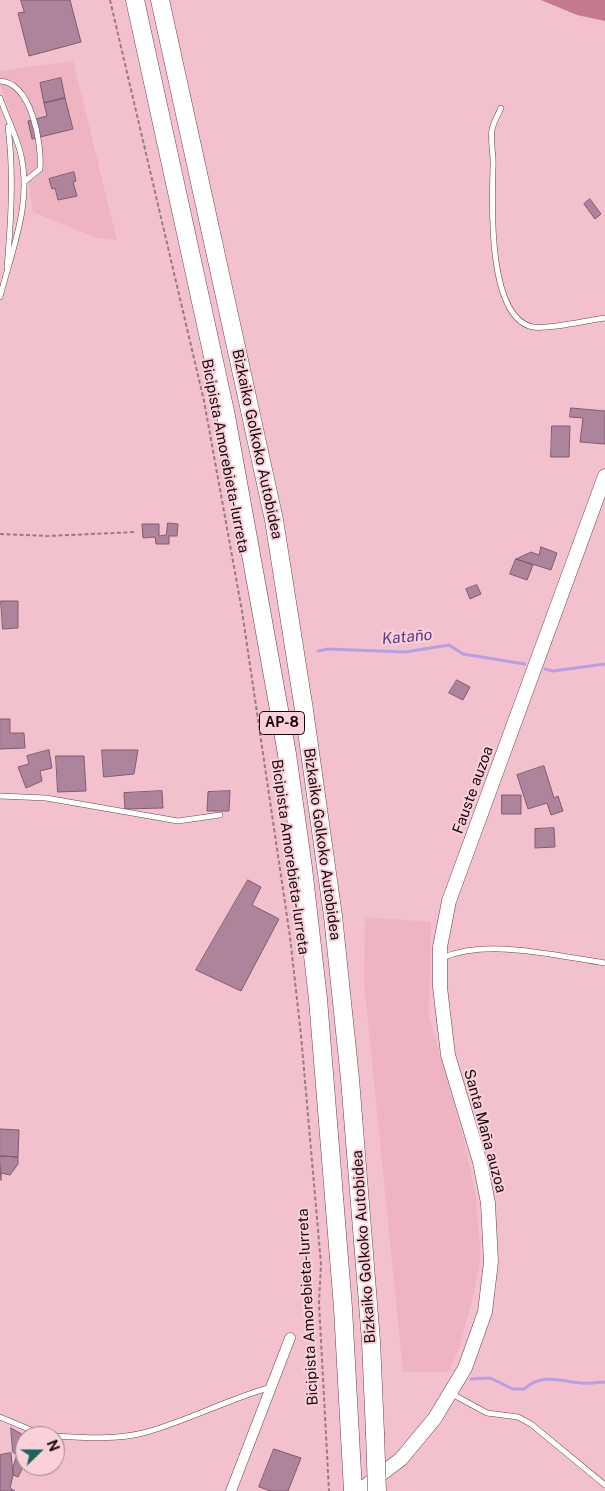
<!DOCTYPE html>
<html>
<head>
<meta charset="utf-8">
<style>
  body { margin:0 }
  #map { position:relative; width:605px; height:1491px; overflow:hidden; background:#f3c1cd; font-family:"Public Sans",sans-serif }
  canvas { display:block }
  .north { position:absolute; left:15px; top:1426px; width:50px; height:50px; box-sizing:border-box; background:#fad1db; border:1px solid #9f8188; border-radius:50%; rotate:68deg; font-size:14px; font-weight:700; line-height:20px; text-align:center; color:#17080c }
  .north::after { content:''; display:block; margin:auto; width:18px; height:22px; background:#1c655c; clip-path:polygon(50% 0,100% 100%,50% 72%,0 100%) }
</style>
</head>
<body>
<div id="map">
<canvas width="605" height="1491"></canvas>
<div class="north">N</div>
</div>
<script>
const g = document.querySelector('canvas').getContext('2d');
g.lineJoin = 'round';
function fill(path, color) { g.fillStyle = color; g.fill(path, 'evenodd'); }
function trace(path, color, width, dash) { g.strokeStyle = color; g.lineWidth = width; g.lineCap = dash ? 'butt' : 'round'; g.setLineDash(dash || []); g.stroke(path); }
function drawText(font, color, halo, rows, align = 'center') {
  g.font = font + ' "Public Sans",sans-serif'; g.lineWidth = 4; g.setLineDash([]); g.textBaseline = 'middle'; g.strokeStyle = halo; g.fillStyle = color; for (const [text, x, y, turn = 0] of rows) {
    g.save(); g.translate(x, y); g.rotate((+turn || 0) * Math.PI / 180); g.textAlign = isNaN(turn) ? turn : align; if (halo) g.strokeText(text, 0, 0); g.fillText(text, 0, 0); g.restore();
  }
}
fill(new Path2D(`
  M 73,61 L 117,240 L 97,238 L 33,212 L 23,148 L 0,85 L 0,71 Z
  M 365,917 L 431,922 L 429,1016 L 465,1144 L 476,1197 L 481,1258 L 472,1301 L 458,1351 L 449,1372 L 403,1372 L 364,984 Z`), '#eeb4c2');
fill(new Path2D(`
  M 541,0 L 605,0 L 605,21 L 577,15 Z`), '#c5798d');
trace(new Path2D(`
  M 318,651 L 328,649 L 405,652 L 449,645 L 463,654 L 525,664
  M 545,669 L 553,671 L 605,664
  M 471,1379 L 490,1378 L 513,1389 L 524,1389 C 542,1373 559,1381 581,1383 C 589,1384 597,1382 605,1382`), '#b99ee1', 3);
const building = new Path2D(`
  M 21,0 L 70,0 L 81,42 L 29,56 L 18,13 L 24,12 Z
  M 61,78 L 65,98 L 44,103 L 40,83 Z
  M 65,98 L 73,129 L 32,139 L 28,121 L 47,116 L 44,103 Z
  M 74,172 L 76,181 L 73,182 L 77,196 L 58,200 L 55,188 L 52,189 L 49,179 Z
  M 590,199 L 601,214 L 595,219 L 584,204 Z
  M 571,408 L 605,411 L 605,444 L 580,442 L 583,418 L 570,417 Z
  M 552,426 L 570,426 L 569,457 L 551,457 Z
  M 168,523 L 178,524 L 177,536 L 169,536 L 169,544 L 156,544 L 155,537 L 143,538 L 142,524 L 159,524 L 159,536 L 166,535 Z
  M 541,547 L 557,553 L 551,570 L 516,559 L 531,552 L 539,555 Z
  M 516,559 L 533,565 L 527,580 L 510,574 Z
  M 477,585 L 481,594 L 470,599 L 466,589 Z
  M 1,601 L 18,601 L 18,628 L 3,629 Z
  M 457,680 L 470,687 L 463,700 L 449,693 Z
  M 0,719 L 10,719 L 10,733 L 24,733 L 25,748 L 0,749 Z
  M 49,750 L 52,768 L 40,771 L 42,781 L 26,788 L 18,767 L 29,764 L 27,756 Z
  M 102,750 L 138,750 L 134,774 L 104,777 Z
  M 56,756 L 84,756 L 86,791 L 58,792 Z
  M 544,766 L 554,798 L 558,796 L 563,811 L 551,815 L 547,803 L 528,809 L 517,775 Z
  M 162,791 L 163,808 L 125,809 L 124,793 Z
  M 230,791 L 229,811 L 207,811 L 208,792 Z
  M 502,795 L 521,795 L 521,814 L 502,814 Z
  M 554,828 L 555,847 L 535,848 L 535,829 Z
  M 248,880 L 261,887 L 252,905 L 279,919 L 241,991 L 196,970 Z
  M 0,1129 L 19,1130 L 18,1157 L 0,1156 Z
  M 0,1156 L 18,1157 L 18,1164 L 10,1175 L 1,1173 L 1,1180 Z
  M 11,1428 L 25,1436 L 25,1463 L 18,1477 L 13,1475 L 13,1467 L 17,1455 L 13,1452 Z
  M 274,1449 L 301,1458 L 288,1491 L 271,1491 L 259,1487 Z
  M 11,1453 L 13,1475 L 10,1488 L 15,1491 L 0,1491 L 0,1455 Z`);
fill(building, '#ad849c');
trace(building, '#805a70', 1);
const lane = new Path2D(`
  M 0,81 C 32,83 42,144 40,169 L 24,182
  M 0,98 C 6,115 15,133 20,151 C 33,202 12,249 0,297
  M 501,108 C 498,115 493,123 492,130 C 490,141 494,156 493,168 C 492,202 487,318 533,327 C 548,330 588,320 605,318
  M 7,268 C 11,221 14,173 8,127
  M 0,796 L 46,798 L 178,821 L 220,815
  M 442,958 C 488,938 556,956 605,963
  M 452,1394 L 487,1413 L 518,1417 L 531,1424 L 605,1485
  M 0,1417 L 43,1435 L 52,1436
  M 55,1436 C 85,1438 118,1440 147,1432 C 189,1420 229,1399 271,1387`);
const street = new Path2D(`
  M 231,1491 L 290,1338`);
const secondary = new Path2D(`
  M 359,1491 L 401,1459 L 435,1418 L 465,1368 L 485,1312 L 491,1262 L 488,1203 L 480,1162 L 448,1055 L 440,987 L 440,947 L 449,901 L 605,476`);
const highway = new Path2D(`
  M 135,0 L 226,416 L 287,754 L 303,868 L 318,999 L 343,1308 L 353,1491
  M 160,0 L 274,520 L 304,710 L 333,916 L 350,1079 L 371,1341 L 375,1433`);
trace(lane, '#6b424d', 6);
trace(street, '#6b424d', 11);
trace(secondary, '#6b424d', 15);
trace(highway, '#6b424d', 19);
trace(new Path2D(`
  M 110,0 L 204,401 L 242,611 L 290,937 L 301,1035 L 321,1264 L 319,1303 L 329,1491
  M 0,534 L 48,536 L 136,532`), '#9c7881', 2, [4, 2.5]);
trace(lane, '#fff', 5);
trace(street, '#fff', 10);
trace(secondary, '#fff', 14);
trace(highway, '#fff', 18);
const highwayBridge = new Path2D(`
  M 375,1433 L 377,1491`);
trace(highwayBridge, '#6b424d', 19, []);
trace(highwayBridge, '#fff', 18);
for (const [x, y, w] of [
  [282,723,45]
]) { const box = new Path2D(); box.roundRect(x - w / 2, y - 11.5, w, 23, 4); g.fillStyle = '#fad1db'; g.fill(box); trace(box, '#17080c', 1); }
drawText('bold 14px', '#17080c', null, [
  ["AP-8",282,723]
]);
drawText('15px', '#17080c', '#fad1db', [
  ["Bizkaiko Golkoko Autobidea",257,444,78],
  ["Bicipista Amorebieta-Iurreta",225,456,79],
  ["Fauste auzoa",473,790,-70],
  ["Bizkaiko Golkoko Autobidea",322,844,82],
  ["Bicipista Amorebieta-Iurreta",290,857,82],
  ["Santa Maña auzoa",485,1131,75],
  ["Bizkaiko Golkoko Autobidea",364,1247,-94],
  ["Bicipista Amorebieta-Iurreta",308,1307,-93]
]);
drawText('italic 16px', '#5d3887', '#fad1db', [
  ["Kataño",407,637,-5]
]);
</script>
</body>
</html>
